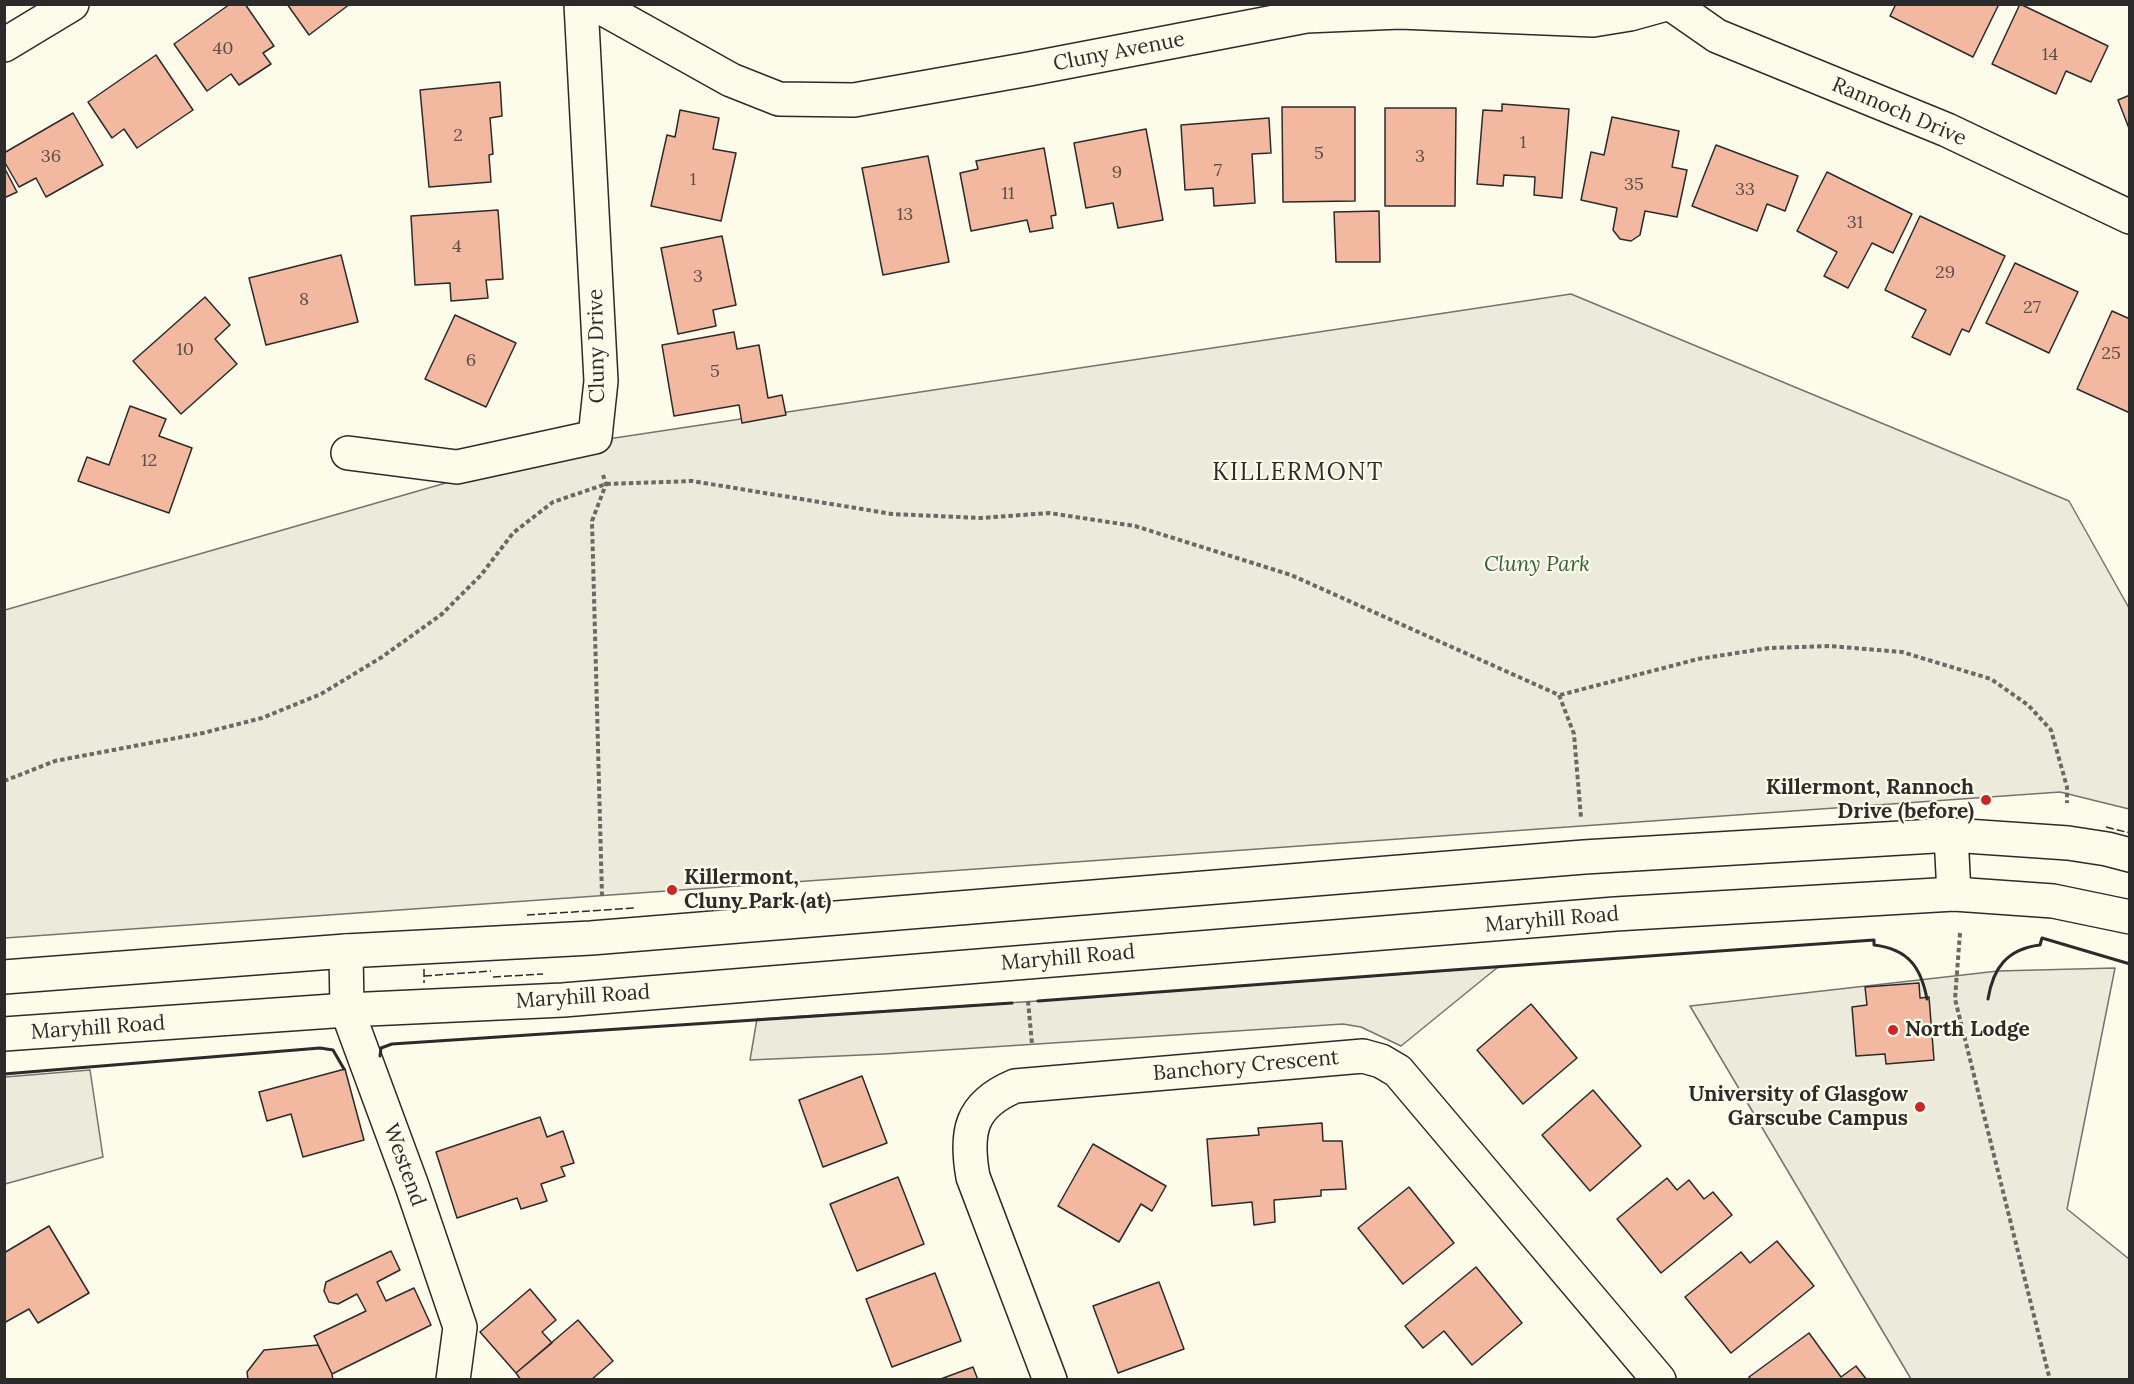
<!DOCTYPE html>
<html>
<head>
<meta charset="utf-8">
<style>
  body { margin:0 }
  #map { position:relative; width:2134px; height:1384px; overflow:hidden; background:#fdfbea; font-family:Lora,serif }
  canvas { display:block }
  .frame { position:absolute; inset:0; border:6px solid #2b2b2b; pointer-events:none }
</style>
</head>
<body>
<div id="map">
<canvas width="2134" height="1384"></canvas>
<div class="frame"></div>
</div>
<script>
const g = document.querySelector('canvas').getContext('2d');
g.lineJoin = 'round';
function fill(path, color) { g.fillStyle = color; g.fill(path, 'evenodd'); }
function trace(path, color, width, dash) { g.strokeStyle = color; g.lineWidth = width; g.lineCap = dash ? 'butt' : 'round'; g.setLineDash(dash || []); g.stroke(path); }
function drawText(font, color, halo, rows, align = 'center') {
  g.font = font + ' Lora,serif'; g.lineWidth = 4.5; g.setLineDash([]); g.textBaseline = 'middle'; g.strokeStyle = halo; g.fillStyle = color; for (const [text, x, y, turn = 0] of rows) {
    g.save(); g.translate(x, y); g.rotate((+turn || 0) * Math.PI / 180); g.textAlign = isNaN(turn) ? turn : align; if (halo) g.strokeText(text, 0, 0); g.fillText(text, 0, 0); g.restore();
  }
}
const green = new Path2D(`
  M 1571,294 L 2069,501 L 2129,608 L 2129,809 L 2060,792 L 5,938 L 5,610 L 588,442 Z
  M 1498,967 L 1401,1046 L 1361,1027 L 1343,1024 L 884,1054 L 750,1060 L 757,1019 L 1038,1001 Z
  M 2115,968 L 2067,1209 L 2129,1259 L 2129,1379 L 1911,1379 L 1690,1006 L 1998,971 Z
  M 90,1070 L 103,1157 L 5,1184 L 5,1077 Z`);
fill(green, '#ecebdb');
trace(green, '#74746e', 1.5);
const building = new Path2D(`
  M 230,4 L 245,4 L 274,46 L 263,53 L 271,64 L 239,85 L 231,74 L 207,91 L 174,44 Z
  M 287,4 L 350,4 L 309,35 Z
  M 1896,4 L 1999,4 L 1973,57 L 1890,16 Z
  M 2020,4 L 2108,46 L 2091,82 L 2066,71 L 2056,94 L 1992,64 Z
  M 156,55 L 193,110 L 137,148 L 124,129 L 112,138 L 88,102 Z
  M 500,82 L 502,116 L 490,118 L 493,154 L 489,155 L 491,182 L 429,187 L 420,90 Z
  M 2130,95 L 2130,131 L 2118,100 Z
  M 1502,104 L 1569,109 L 1562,198 L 1534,195 L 1535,177 L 1504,175 L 1503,186 L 1477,184 L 1483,110 L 1502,111 Z
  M 1282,107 L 1355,107 L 1355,201 L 1283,202 Z
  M 1385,108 L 1456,108 L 1455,206 L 1385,206 Z
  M 680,110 L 719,118 L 713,149 L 736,153 L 721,221 L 651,206 L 667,135 L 675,137 Z
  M 73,113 L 103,165 L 46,197 L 36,178 L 19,187 L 4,161 L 4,153 Z
  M 1612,117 L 1679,131 L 1672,167 L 1687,170 L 1677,217 L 1645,211 L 1640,235 L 1631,241 L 1620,239 L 1613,230 L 1617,208 L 1581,200 L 1591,152 L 1604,155 Z
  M 1269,118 L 1271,153 L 1252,154 L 1255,203 L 1214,206 L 1213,188 L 1185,190 L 1181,125 Z
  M 1146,129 L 1163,220 L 1118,228 L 1113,203 L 1086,208 L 1074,143 Z
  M 1716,145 L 1798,176 L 1785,211 L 1767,204 L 1757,231 L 1692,206 Z
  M 1044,148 L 1056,215 L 1051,216 L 1053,228 L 1030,232 L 1027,220 L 971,231 L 960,173 L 978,169 L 976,161 Z
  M 928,156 L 949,262 L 883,275 L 862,168 Z
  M 4,167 L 17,192 L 4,198 Z
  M 1827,172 L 1912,214 L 1893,253 L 1872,243 L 1848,288 L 1824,276 L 1837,252 L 1797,231 Z
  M 498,210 L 503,279 L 486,280 L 488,298 L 451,301 L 450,283 L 415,285 L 411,216 Z
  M 1379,211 L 1380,262 L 1336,262 L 1334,212 Z
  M 1920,216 L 2005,256 L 1969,332 L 1962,329 L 1950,355 L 1912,337 L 1926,310 L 1885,290 Z
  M 722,236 L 736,305 L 713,310 L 716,326 L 678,334 L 661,248 Z
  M 341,255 L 358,322 L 266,345 L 249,278 Z
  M 2015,263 L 2078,292 L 2049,353 L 1986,323 Z
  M 205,297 L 230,325 L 215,339 L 237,364 L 181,414 L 133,361 Z
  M 2112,311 L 2130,319 L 2130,413 L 2077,389 Z
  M 455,315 L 516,343 L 486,407 L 425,379 Z
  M 734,332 L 737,349 L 759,345 L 768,398 L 782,395 L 786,415 L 742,423 L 739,405 L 674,416 L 662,345 Z
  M 130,406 L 166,419 L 159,436 L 192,448 L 169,513 L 78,481 L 87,457 L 109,465 Z
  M 1919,983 L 1920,998 L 1929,997 L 1934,1060 L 1886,1064 L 1885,1054 L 1856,1056 L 1852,1007 L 1867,1005 L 1865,987 Z
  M 1531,1004 L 1577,1058 L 1523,1104 L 1477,1050 Z
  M 345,1069 L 364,1140 L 303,1157 L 291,1114 L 267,1121 L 259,1092 Z
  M 862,1076 L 887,1143 L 823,1167 L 799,1100 Z
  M 1593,1090 L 1641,1146 L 1590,1191 L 1542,1135 Z
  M 540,1117 L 547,1137 L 563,1131 L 574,1163 L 561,1167 L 565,1176 L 541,1184 L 547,1201 L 521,1209 L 517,1198 L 457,1218 L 436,1152 Z
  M 1322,1123 L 1323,1141 L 1342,1141 L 1346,1189 L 1321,1190 L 1321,1196 L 1274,1200 L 1275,1222 L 1254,1225 L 1252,1202 L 1212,1206 L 1207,1139 L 1259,1135 L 1258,1128 Z
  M 1093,1144 L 1166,1186 L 1152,1211 L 1141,1204 L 1119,1242 L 1058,1206 Z
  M 898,1177 L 924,1244 L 857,1271 L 830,1204 Z
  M 1667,1178 L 1677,1190 L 1689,1180 L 1704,1199 L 1713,1192 L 1732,1215 L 1661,1273 L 1617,1219 Z
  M 1409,1187 L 1454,1243 L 1403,1284 L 1358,1228 Z
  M 49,1226 L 89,1293 L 38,1323 L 29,1309 L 4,1323 L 4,1253 Z
  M 1777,1241 L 1814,1286 L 1731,1353 L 1685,1297 L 1741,1252 L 1750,1263 Z
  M 391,1251 L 400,1270 L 377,1282 L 386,1301 L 414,1288 L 431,1325 L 332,1374 L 314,1336 L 366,1311 L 357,1294 L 338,1304 L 329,1302 L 324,1291 L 326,1282 Z
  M 1476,1267 L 1522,1323 L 1472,1365 L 1444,1331 L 1423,1348 L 1405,1326 Z
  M 935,1273 L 961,1341 L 892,1367 L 866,1299 Z
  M 1159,1282 L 1184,1349 L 1118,1373 L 1093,1306 Z
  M 530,1289 L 556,1320 L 542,1332 L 552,1343 L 516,1373 L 480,1332 Z
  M 578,1320 L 613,1361 L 591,1380 L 521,1380 L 516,1373 Z
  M 1809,1333 L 1841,1377 L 1856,1366 L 1867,1380 L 1751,1380 L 1749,1377 Z
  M 318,1345 L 332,1374 L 333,1380 L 248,1380 L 247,1372 L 264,1350 Z
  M 973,1367 L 978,1380 L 938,1380 Z`);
fill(building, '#f2b8a0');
trace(building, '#2b2b2b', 1.5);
const minor = new Path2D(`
  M 595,4 L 731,80 L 779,99 L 854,100 L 1029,69 L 1306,16 L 1400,12 L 1593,20 L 1630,14 L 1666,4
  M 1671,4 L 1717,36 L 1947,130 L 2130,217
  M 4,45 L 72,4
  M 348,453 L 457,467 L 595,437 L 601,381 L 581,4
  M 1951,835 L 1954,894
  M 346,951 L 347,1010 L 412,1186 L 460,1327 L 453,1380
  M 1050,1380 L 973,1177 C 965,1132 970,1105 1015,1086 L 1363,1056 L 1381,1061 L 1398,1071 L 1659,1380`);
const major = new Path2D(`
  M 4,977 L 346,951 L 591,938 L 1584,857 L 1951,835 L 2068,843 L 2107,849 L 2130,855
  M 4,1034 L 347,1010 L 563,1000 L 1615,914 L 1954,894 L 2053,901 L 2130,917`);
trace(minor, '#2b2b2b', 36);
trace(major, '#2b2b2b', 36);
trace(new Path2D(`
  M 1560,695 L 1698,659 L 1769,648 L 1829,646 L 1902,652 L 1991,679 L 2028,705 L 2051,730 L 2067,787 L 2067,803
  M 4,781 L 55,761 L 203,733 L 262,718 L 321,694 L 382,657 L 442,614 L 481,575 L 513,533 L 553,502 L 606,484 L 692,481 L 892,514 L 981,518 L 1049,513 L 1135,526 L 1291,575 L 1559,695 L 1574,734 L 1581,818
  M 602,896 L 592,521 L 606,484 L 603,475
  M 1960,933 L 1955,999 L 2050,1380
  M 1028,1001 L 1032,1044`), '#6a6964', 4, [4.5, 3]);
trace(minor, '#fdfbea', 33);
trace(major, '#fdfbea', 33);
trace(new Path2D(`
  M 2106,827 L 2130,833
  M 527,915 L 634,908
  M 424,969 L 424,983
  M 424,976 L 491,971
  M 493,977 L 543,974`), '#2b2b2b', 1.5, [8, 3]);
trace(new Path2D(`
  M 1988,999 C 1993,968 2007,949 2040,945 L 2042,938 L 2130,964
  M 1038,1001 L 1452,970 L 1874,940 L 1874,945 C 1908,949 1921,967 1927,999
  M 380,1056 L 381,1048 L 392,1044 L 1012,1003
  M 4,1074 L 320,1048 L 333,1050 L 344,1069`), '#2b2b2b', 3);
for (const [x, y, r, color] of [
  [1986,800,6,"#c62828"],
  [672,890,6,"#c62828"],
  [1893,1030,6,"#c62828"],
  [1920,1107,6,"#c62828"]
]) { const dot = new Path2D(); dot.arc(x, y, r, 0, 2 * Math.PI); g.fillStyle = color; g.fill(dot); trace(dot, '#fdfbea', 2); }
drawText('18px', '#5d4e48', null, [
  ["40",223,49],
  ["14",2050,55],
  ["2",458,136],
  ["1",1523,143],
  ["5",1319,154],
  ["36",51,157],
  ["3",1420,157],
  ["7",1218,171],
  ["9",1117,173],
  ["1",693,180],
  ["35",1634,185],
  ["33",1745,190],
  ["11",1008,194],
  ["13",905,215],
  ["31",1855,223],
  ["4",457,247],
  ["29",1945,273],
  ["3",698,277],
  ["8",304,300],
  ["27",2032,308],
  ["10",185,350],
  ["25",2111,354],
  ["6",471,361],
  ["5",715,372],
  ["12",149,461]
]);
drawText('21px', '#2b2b2b', '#fdfbea', [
  ["Cluny Avenue",1119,52,-11],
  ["Rannoch Drive",1899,112,23],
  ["Cluny Drive",597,346,-91],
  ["Maryhill Road",1552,920,-5],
  ["Maryhill Road",1068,958,-5],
  ["Maryhill Road",583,997,-4],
  ["Maryhill Road",98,1028,-4],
  ["Banchory Crescent",1246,1066,-5],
  ["Westend",404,1165,70]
]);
drawText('italic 21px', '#34623c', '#fdfbea', [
  ["Cluny Park",1537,565]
]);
drawText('bold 21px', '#2b2b2b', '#fdfbea', [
  ["Killermont, Rannoch",1974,788],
  ["Drive (before)",1974,812],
  ["Killermont,",684,878,"left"],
  ["Cluny Park (at)",684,902,"left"],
  ["North Lodge",1905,1030,"left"],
  ["University of Glasgow",1908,1095],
  ["Garscube Campus",1908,1119]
], 'right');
g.letterSpacing = '1.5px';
drawText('24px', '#2b2b2b', '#fdfbea', [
  ["KILLERMONT",1298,473]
]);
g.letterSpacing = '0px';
</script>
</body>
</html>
